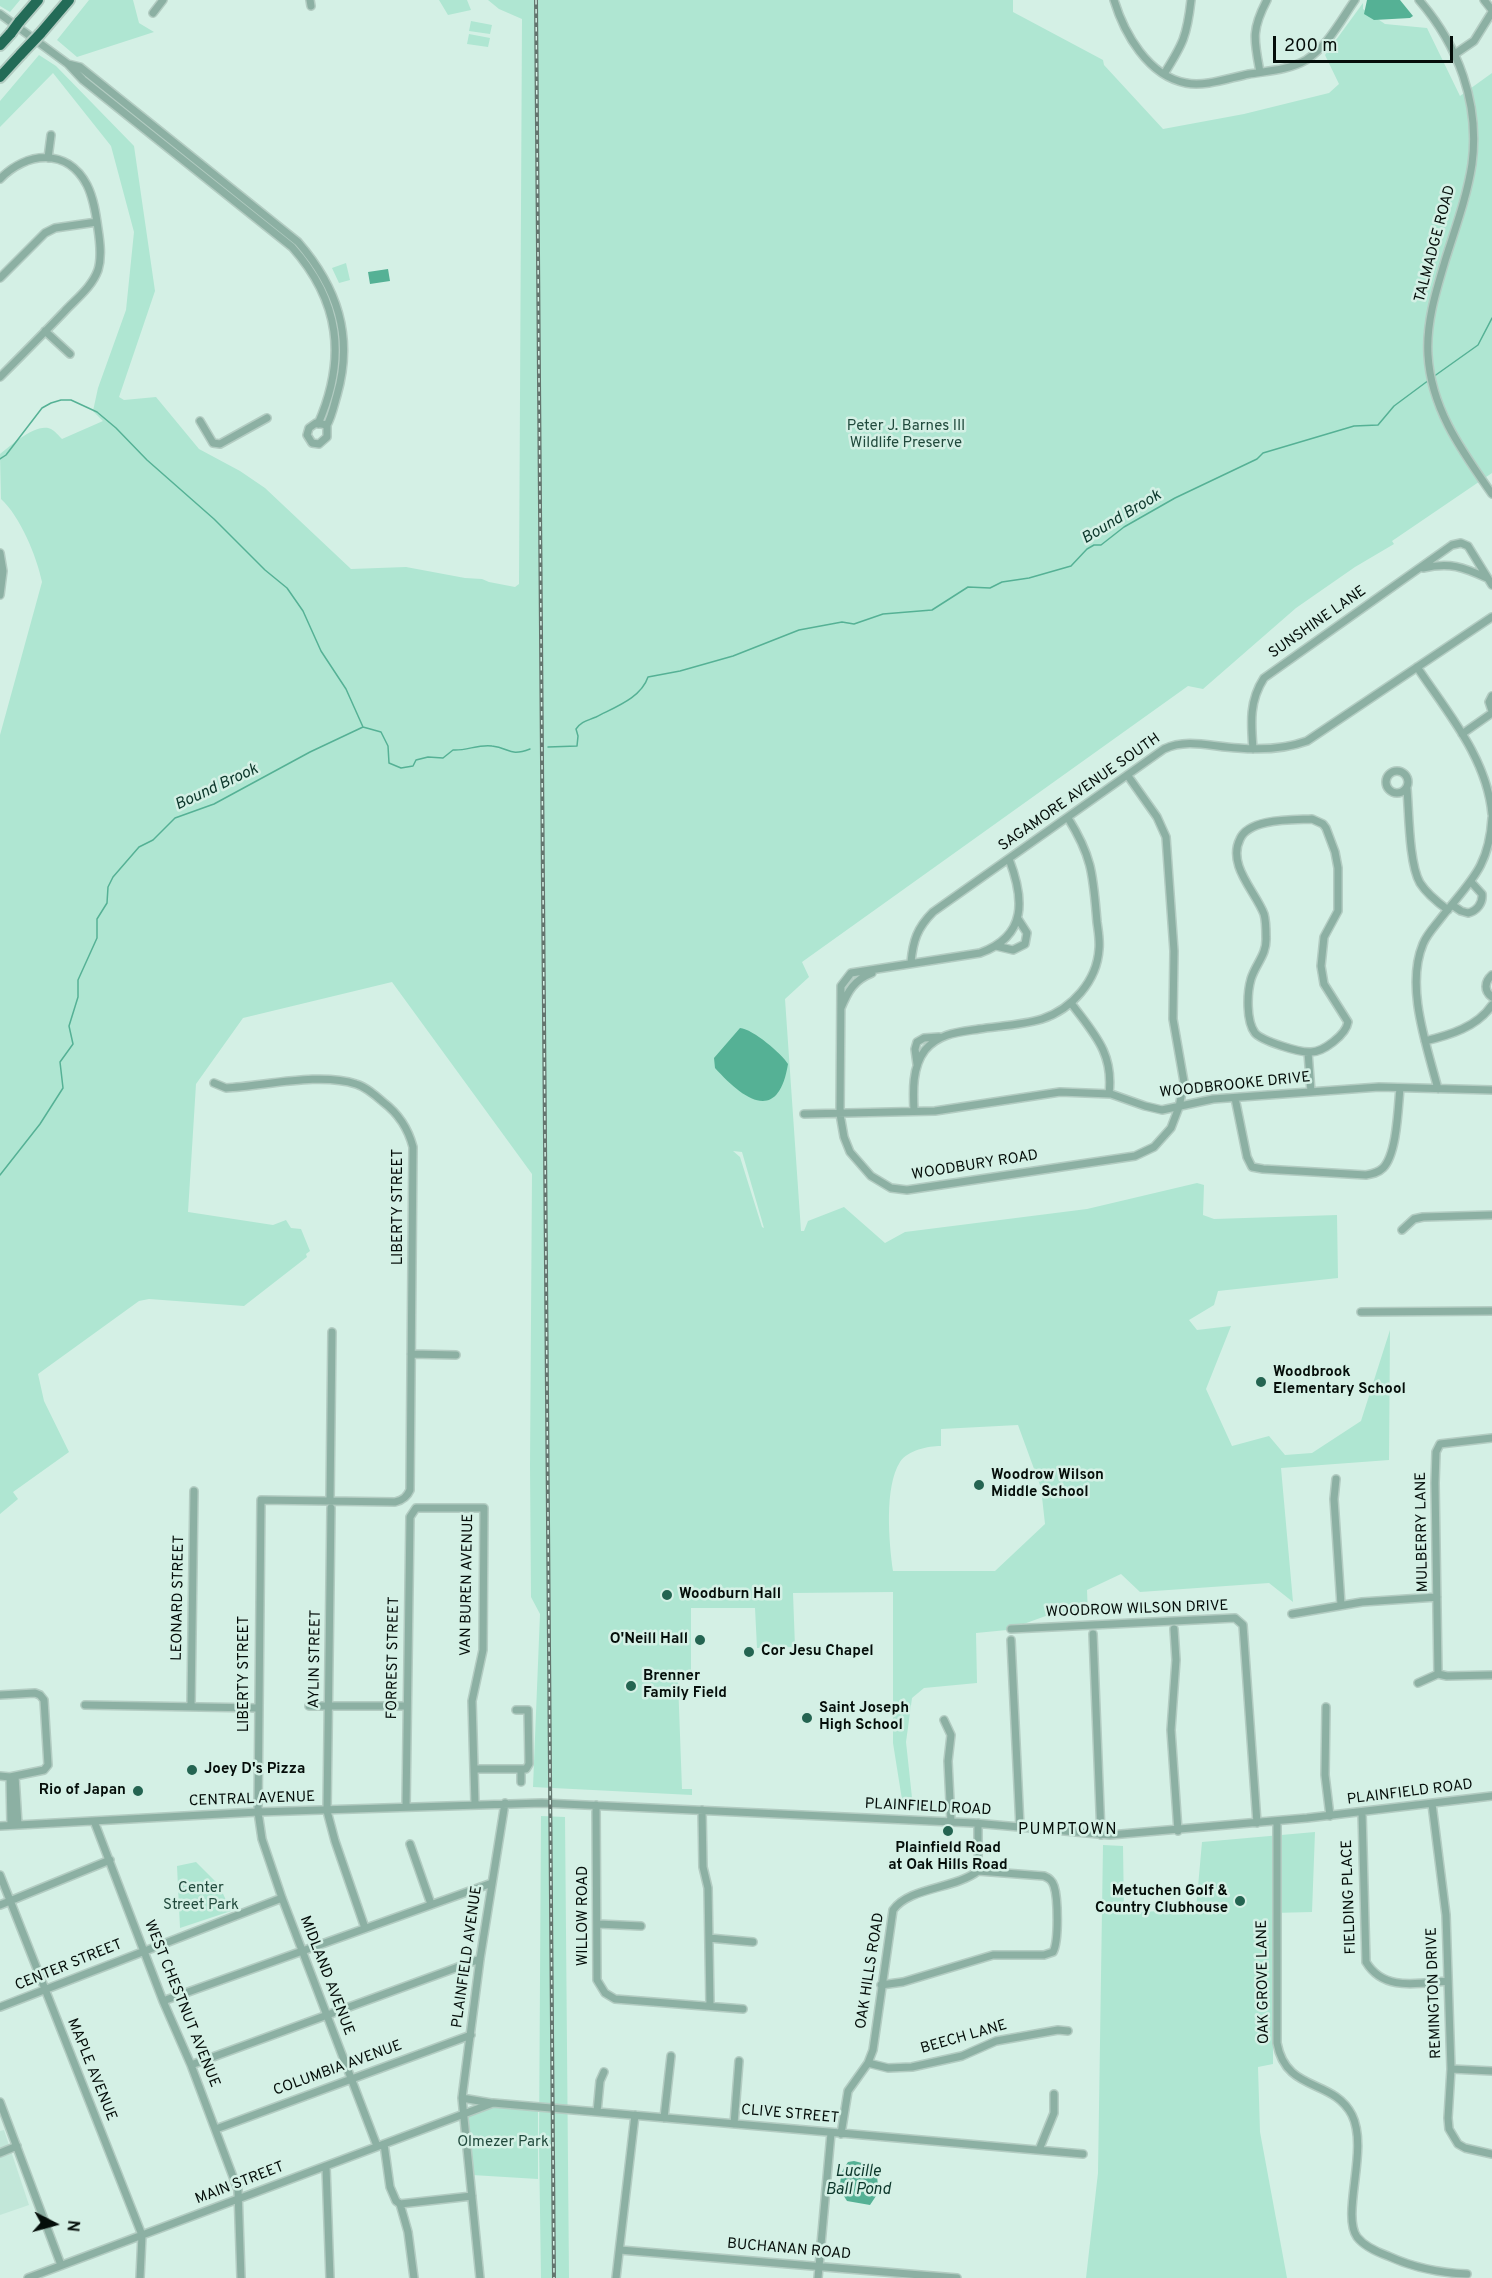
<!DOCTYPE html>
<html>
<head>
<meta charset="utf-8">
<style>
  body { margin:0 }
  #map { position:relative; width:1492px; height:2278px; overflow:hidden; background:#d4f0e5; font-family:Overpass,sans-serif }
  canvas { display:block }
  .north { position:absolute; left:24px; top:2194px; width:60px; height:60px; -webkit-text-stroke:4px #d4f0e5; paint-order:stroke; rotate:96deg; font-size:16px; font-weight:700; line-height:24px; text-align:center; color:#050e0a }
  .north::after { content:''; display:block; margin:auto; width:21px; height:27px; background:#050e0a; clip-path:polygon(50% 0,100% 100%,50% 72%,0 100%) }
  .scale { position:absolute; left:1273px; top:36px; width:180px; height:27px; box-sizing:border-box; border:3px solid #050e0a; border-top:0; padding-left:8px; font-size:18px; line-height:21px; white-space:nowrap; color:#050e0a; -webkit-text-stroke:4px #d4f0e5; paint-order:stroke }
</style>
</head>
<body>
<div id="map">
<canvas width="1492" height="2278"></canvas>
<div class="north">N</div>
<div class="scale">200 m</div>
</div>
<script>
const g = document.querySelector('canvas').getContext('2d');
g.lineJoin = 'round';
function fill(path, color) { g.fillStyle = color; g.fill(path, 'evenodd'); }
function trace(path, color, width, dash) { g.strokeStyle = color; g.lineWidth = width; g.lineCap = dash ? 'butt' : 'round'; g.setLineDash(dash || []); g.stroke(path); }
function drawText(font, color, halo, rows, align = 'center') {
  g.font = font + ' Overpass,sans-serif'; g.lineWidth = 5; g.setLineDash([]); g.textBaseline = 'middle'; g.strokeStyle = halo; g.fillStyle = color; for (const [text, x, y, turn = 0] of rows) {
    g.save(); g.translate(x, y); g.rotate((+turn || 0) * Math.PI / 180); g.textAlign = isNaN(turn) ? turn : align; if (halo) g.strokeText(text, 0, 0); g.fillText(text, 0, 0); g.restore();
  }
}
fill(new Path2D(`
  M 4,2130 L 29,2205 L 0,2215 L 0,2131 Z`), '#c2e7d9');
fill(new Path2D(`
  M 0,0 L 20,0 L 10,12 L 0,6 Z
  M 89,0 L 133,0 L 139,23 L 154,32 L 77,57 L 57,40 Z
  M 439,0 L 467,0 L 471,10 L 448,15 Z
  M 488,0 L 1013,0 L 1013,12 L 1103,60 L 1104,65 L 1163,129 L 1244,114 L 1329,93 L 1339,84 L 1325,55 L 1363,3 L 1363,9 L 1385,24 L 1427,28 L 1460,96 L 1492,73 L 1492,473 L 1392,541 L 1394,544 L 1355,567 L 1296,608 L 1203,689 L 1188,686 L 802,962 L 809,977 L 785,999 L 801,1231 L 804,1231 L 808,1221 L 844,1207 L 885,1243 L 905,1232 L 1087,1209 L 1197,1183 L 1204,1185 L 1203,1215 L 1214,1219 L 1337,1215 L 1338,1278 L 1218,1291 L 1214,1305 L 1189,1320 L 1197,1330 L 1231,1326 L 1206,1389 L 1232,1446 L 1269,1436 L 1285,1455 L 1312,1453 L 1361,1421 L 1390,1330 L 1389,1460 L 1281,1468 L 1293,1602 L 1269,1583 L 1140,1592 L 1121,1574 L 1087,1590 L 1088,1615 L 1054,1613 L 1007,1630 L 976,1633 L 977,1683 L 924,1688 L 912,1698 L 906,1742 L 913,1807 L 903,1806 L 893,1743 L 893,1592 L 793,1593 L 795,1647 L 757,1648 L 755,1608 L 691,1608 L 691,1680 L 678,1681 L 682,1789 L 692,1789 L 692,1795 L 533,1787 L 540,1614 L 531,1597 L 530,1466 L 532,1174 L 392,982 L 243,1018 L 196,1084 L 188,1212 L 273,1225 L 286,1220 L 291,1228 L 301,1229 L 310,1251 L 306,1254 L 307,1257 L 244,1306 L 149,1299 L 139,1301 L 38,1374 L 44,1401 L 69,1452 L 13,1492 L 18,1499 L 0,1514 L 0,735 L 42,582 C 37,557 20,516 1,499 L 0,454 C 11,445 37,422 51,429 C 55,431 59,436 62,439 L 103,421 L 93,411 L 98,388 L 126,310 L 134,232 L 111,146 L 53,73 L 0,127 L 0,101 L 39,55 L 56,66 L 134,146 L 155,291 L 119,397 L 124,400 L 156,397 L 199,449 L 240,471 L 265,488 L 351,569 L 406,567 L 465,578 L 482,579 L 489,582 L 515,587 L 519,584 L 522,19 L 499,9 ZM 733,1151 L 742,1152 L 764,1228 L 762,1227 L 740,1157 ZM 1018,1425 L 1041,1488 L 1045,1524 L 995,1571 L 893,1571 C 889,1543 884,1487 900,1462 C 908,1450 928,1446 941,1446 L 941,1429 Z
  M 471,21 L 492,25 L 490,34 L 469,31 Z
  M 469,34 L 490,38 L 488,47 L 467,44 Z
  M 346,263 L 350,280 L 339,283 L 332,268 Z
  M 541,1816 L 565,1817 L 569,2278 L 541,2278 L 539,2144 Z
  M 1315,1832 L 1312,1912 L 1273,1913 L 1273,2064 L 1258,2067 L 1260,2132 L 1287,2278 L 1086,2278 L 1098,2173 L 1103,1845 L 1123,1846 L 1124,1913 L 1196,1909 L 1202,1842 Z
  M 196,1862 L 219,1885 L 231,1911 L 180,1928 L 177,1866 Z
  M 496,2107 L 538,2109 L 538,2179 L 472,2175 L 464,2117 Z`), '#afe6d2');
fill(new Path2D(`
  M 1367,0 L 1400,0 L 1413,16 L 1410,18 L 1374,20 L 1364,14 Z
  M 388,269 L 390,281 L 370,284 L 368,272 Z
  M 740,1028 C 753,1029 782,1054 788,1064 C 778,1125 743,1099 715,1068 L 714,1058 Z
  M 854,2161 L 862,2163 L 877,2175 L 878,2187 L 875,2188 L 876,2196 L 870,2205 L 847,2201 C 838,2189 838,2174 848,2162 Z`), '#55b195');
trace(new Path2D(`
  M 1433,377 L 1478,345 L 1492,318
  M 0,459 L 6,455 L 42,408 L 51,403 L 61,400 L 71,400 L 97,412 L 116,428 L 147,460 L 214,519 L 265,570 L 287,588 L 303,611 L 321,651 L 346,689 L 363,727
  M 548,747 L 577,746 L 578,736 L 576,729 C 582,721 587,721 596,717 C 615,707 641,698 648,677 L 680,671 L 733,656 L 799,630 L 842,622 L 854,624 L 883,614 L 932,610 L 968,587 L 990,588 L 1002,582 L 1029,578 L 1071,566 L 1087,549 L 1094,545 L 1101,545 L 1124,527 L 1175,498 L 1257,459 L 1263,453 L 1354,426 L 1378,425 L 1394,406 L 1429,380
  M 0,1175 L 40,1124 L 63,1088 L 60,1062 L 73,1044 L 69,1026 L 78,997 L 78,980 L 97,938 L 97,919 L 107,903 L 108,887 L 113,877 L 139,847 L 153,840 L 175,818 L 214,804 L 310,752 L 363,727 L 381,732 L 388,746 L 389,763 L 401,768 L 413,766 L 416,760 L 428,757 L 443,758 L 453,750 C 466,751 479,744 492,746 C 510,748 509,757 530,749`), '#55b195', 1.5);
const minor = new Path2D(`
  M 310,0 L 311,6
  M 1114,0 C 1124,33 1148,76 1186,83 C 1205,87 1229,78 1249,74 C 1268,71 1289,70 1306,60 C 1327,47 1341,20 1355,0
  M 1419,0 C 1458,45 1480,103 1472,164 C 1467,197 1455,229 1445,261 C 1436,291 1426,323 1428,355 C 1431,409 1462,451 1492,494
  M 1484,0 L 1492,10
  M 153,13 L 163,0
  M 0,14 L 68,64 L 83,80 L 292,247 C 340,301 347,358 318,424
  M 1455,54 L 1474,41 L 1492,12
  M 68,64 L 80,67 L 298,242 C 337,287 354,336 337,395 C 334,405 332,416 327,425
  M 1260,72 C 1254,40 1251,30 1267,0
  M 1164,74 C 1183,44 1187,36 1191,0
  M 48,158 L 51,135
  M 0,179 C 26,152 67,147 87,185 C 94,199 96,215 98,229 C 100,242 102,257 98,270 C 92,287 76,299 64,312 C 43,334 21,356 0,377
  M 0,278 L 45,233 L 55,228 L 97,222
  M 45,331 L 70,354
  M 200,421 L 213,443 L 220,444 L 267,418
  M 316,423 L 327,425 L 327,437 L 319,444 L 312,443 L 307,435 L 309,428 Z
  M 0,553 L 3,571 L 0,595
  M 1423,568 C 1450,562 1463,567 1487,578
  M 1417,667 C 1447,712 1487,758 1492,814
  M 1492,696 L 1489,702 L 1492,711
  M 1462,734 L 1492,713
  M 1253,749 C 1251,723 1249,701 1264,678 L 1452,545 L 1461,543 L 1468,546 L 1492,585
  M1386 782a11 11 0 1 1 22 0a11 11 0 1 1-22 0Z
  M 1407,789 C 1409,813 1409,864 1420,883 C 1427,894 1437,902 1448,910
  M 1312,819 L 1323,824 L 1326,828 L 1335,852 L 1338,868 L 1338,911 L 1324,937 L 1321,966 L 1324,984 L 1348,1022 C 1346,1035 1323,1052 1311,1052 C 1300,1053 1262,1041 1255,1033 C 1246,1021 1247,993 1251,979 C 1256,963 1267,955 1266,937 C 1266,930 1266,921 1264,914 C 1255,891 1227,865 1240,839 C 1249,818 1293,820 1312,819 Z
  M 1009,859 C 1024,898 1028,936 980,953 L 851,973 L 841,986 L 840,1114 L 844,1137 L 850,1152 L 871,1176 L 891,1188 L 907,1190 L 1135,1156 L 1154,1147 L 1171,1128 L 1179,1107 L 1184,1082 L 1173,1019 L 1174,951 L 1166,837 L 1157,817 L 1128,776
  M 1452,905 L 1461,911 L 1468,913 C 1477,911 1483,903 1482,894 L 1472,883
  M 996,946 L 1013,950 L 1025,944 L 1027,933 L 1018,919
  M 911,962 C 913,941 917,928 933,912 L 1164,749 C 1188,738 1212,747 1238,748 C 1261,750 1285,749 1307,741 L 1492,617
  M 1492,975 C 1484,982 1484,991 1492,997
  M 1071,1003 C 1094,1034 1114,1053 1109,1094
  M 841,1008 C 848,991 854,980 872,973
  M 1425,1041 C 1450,1035 1477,1027 1492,1005
  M 1308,1052 L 1311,1092
  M 917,1064 L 915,1049 L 917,1042 L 924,1038 L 939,1037
  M 214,1083 L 226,1088 C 265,1086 320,1072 356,1084 C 366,1087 375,1095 383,1102 C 399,1114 408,1128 413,1147 L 410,1490 C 407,1497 403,1500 395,1502 L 261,1500 L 258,1812 L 262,1839 L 282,1898 L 377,2146
  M 1438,1089 C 1427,1046 1405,987 1423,944 C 1427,934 1435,926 1441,918 C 1470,881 1489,868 1492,818
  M 1235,1098 L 1247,1157 L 1252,1167 L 1263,1169 L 1366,1175 C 1372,1174 1378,1173 1383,1168 C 1397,1154 1398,1108 1400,1088
  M 914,1111 C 913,1091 912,1067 925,1050 C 939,1033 959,1032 979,1029 C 999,1026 1023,1025 1042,1019 C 1072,1009 1097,981 1099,949 C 1100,940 1098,930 1097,922 C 1093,876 1093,858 1068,818
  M 804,1114 L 935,1111 L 1060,1092 L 1111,1094 L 1145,1106 L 1162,1110 L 1213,1099 L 1379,1087 L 1492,1090
  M 1402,1230 L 1414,1219 L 1423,1217 L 1492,1215
  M 1361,1312 L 1492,1311
  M 411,1354 L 456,1355
  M 1492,1438 L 1440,1444 L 1436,1452 L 1435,1483 L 1438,1674 L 1447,1676 L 1492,1675
  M 1336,1479 L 1334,1499 L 1341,1605
  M 330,1501 L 332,1332
  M 331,1508 L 327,1811 L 335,1841 L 365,1928
  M 1292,1614 L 1362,1602 L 1437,1597
  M 1011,1629 L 1235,1618 L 1243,1625 L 1257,1823
  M 1174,1629 L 1176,1660 L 1171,1730 L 1178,1831
  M 1093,1634 L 1101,1835
  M 1011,1640 L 1020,1827
  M 1418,1683 L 1438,1674
  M 0,1695 L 35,1693 L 40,1695 L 44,1700 L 48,1765 L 44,1770 L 10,1777 L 0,1776
  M 85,1705 L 258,1708
  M 191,1705 L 194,1491
  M 309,1706 L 407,1706
  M 1326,1707 L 1325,1775 L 1330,1816
  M 516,1710 L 528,1710 L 529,1764 L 526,1769 L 521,1769
  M 944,1720 L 951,1735 L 948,1761 L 951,1822
  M 474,1769 L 521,1769 L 521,1782
  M 15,1776 L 18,1825
  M 10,1777 L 11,1825
  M 1432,1804 L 1446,1915 L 1451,2069 L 1448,2118 L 1449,2129 L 1458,2144 L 1465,2148 L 1492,2154
  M 596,1805 L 597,1980 L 605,1993 L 615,1999 L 743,2009
  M 406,1807 L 410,1517 L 416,1508 L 484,1508 L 483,1650 L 472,1701 L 475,1804
  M 702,1810 L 703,1867 L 708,1888 L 710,2005
  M 1362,1812 L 1366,1962 C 1384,1992 1418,1983 1448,1981
  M 94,1821 L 163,2001 L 191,2065 L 238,2190 L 241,2278
  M 1277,1821 L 1277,2043 C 1286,2093 1333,2078 1352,2115 C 1369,2149 1341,2214 1357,2237 C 1364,2246 1377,2252 1388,2256 C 1412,2267 1441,2273 1467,2274
  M 0,1826 L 258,1812 L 542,1803 L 974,1823 L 1110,1835 L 1307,1818 L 1492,1796
  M 410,1844 L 431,1904
  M 0,1875 L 142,2235 L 140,2278
  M 0,1905 L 110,1860
  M 598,1924 L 641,1926
  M 709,1938 L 753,1942
  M 881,1985 L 903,1982 L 993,1955 L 1044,1955 L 1053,1952 C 1059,1941 1058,1898 1054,1886 C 1052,1880 1049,1878 1044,1876 L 978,1871
  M 163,2001 L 492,1883
  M 0,2007 L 282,1898
  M 868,2063 L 888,2068 L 912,2067 L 962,2056 L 996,2041 L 1058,2030 L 1068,2031
  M 191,2065 L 480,1959
  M 1451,2069 L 1492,2071
  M 462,2098 L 491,2103
  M 0,2102 L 61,2265
  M 597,2112 L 600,2081 L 604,2072
  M 664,2118 L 671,2056
  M 734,2124 L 739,2061
  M 216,2129 L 471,2035
  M 841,2134 L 848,2091 L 868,2063 L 873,2050 L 893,1910 C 909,1887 955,1889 978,1871 L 978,1823
  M 384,2144 L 390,2187 L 396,2201 L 400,2204 L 408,2232 L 414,2278
  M 1039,2150 L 1054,2113 L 1054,2094
  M 0,2153 L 17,2146
  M 326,2167 L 330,2278
  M 400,2204 L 472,2196
  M 620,2250 L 957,2278
  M 28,2278 L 493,2103 L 1083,2154
  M 480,2278 L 462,2098 L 480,1959 L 505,1803
  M 616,2278 L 635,2115
  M 818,2278 L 831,2133`);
const highway = new Path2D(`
  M 19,22 L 38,0
  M 40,34 L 69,0
  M 0,45 L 11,33
  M 0,77 L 21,54`);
trace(minor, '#b3ccc2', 10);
trace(highway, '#b3ccc2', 14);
trace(minor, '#8cb0a3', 7);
trace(highway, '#236b57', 10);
const rail = new Path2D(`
  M 536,0 L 554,2278`);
trace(rail, '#63756e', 4);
trace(rail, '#d4f0e5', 1.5, [4.5]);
const highwayBridge = new Path2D(`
  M 11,33 L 19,22
  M 21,54 L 40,34`);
trace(highwayBridge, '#b3ccc2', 14, []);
trace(highwayBridge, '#236b57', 10);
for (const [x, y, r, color] of [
  [1261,1382,6,"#246451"],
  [979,1485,6,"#246451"],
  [667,1595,6,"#246451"],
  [700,1640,6,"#246451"],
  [749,1652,6,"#246451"],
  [631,1686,6,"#246451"],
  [807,1718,6,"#246451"],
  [192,1770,6,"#246451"],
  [138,1791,6,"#246451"],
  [948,1831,6,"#246451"],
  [1240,1901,6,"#246451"]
]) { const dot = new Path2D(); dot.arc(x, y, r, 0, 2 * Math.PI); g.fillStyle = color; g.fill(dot); trace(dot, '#d4f0e5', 2); }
drawText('15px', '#050e0a', '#d4f0e5', [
  ["TALMADGE ROAD",1436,244,-75],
  ["SUNSHINE LANE",1318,623,-35],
  ["SAGAMORE AVENUE SOUTH",1080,793,-35],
  ["WOODBROOKE DRIVE",1235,1086,-6],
  ["WOODBURY ROAD",975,1166,-9],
  ["LIBERTY STREET",399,1207,-90],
  ["MULBERRY LANE",1423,1532,-91],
  ["VAN BUREN AVENUE",468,1585,-89],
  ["LEONARD STREET",179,1598,-89],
  ["WOODROW WILSON DRIVE",1137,1610,-2],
  ["FORREST STREET",394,1658,-89],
  ["AYLIN STREET",316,1659,-89],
  ["LIBERTY STREET",245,1674,-90],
  ["PLAINFIELD ROAD",1410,1793,-7],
  ["CENTRAL AVENUE",252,1800,-2],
  ["PLAINFIELD ROAD",928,1808,3],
  ["FIELDING PLACE",1350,1897,-92],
  ["WILLOW ROAD",584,1916,-90],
  ["PLAINFIELD AVENUE",468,1957,-82],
  ["CENTER STREET",69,1966,-22],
  ["OAK HILLS ROAD",871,1971,-81],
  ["MIDLAND AVENUE",326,1976,69],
  ["OAK GROVE LANE",1264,1982,-91],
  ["REMINGTON DRIVE",1435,1993,-92],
  ["WEST CHESTNUT AVENUE",181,2004,68],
  ["BEECH LANE",964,2038,-16],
  ["COLUMBIA AVENUE",338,2069,-20],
  ["MAPLE AVENUE",91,2070,68],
  ["CLIVE STREET",790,2115,5],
  ["MAIN STREET",240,2184,-21],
  ["BUCHANAN ROAD",789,2250,5]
]);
drawText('15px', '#214a3d', '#d4f0e5', [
  ["Peter J. Barnes III",906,427],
  ["Wildlife Preserve",906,444],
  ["Center",201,1889],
  ["Street Park",201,1906],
  ["Olmezer Park",503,2143]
]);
drawText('bold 15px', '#050e0a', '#d4f0e5', [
  ["Woodbrook",1273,1373],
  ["Elementary School",1273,1390],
  ["Woodrow Wilson",991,1476],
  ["Middle School",991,1493],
  ["Woodburn Hall",679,1595],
  ["O'Neill Hall",688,1640,"right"],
  ["Cor Jesu Chapel",761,1652],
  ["Brenner",643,1677],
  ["Family Field",643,1694],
  ["Saint Joseph",819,1709],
  ["High School",819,1726],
  ["Joey D's Pizza",204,1770],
  ["Rio of Japan",126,1791,"right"],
  ["Plainfield Road",948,1849,"center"],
  ["at Oak Hills Road",948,1866,"center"],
  ["Metuchen Golf &",1228,1892,"right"],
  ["Country Clubhouse",1228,1909,"right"]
], 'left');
drawText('italic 16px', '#0c372b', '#d4f0e5', [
  ["Bound Brook",1122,518,-31],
  ["Bound Brook",217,788,-25],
  ["Lucille",858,2173],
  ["Ball Pond",858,2191]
]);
g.letterSpacing = '1.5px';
drawText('16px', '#050e0a', '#d4f0e5', [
  ["PUMPTOWN",1068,1831]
]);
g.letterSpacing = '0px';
</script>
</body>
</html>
